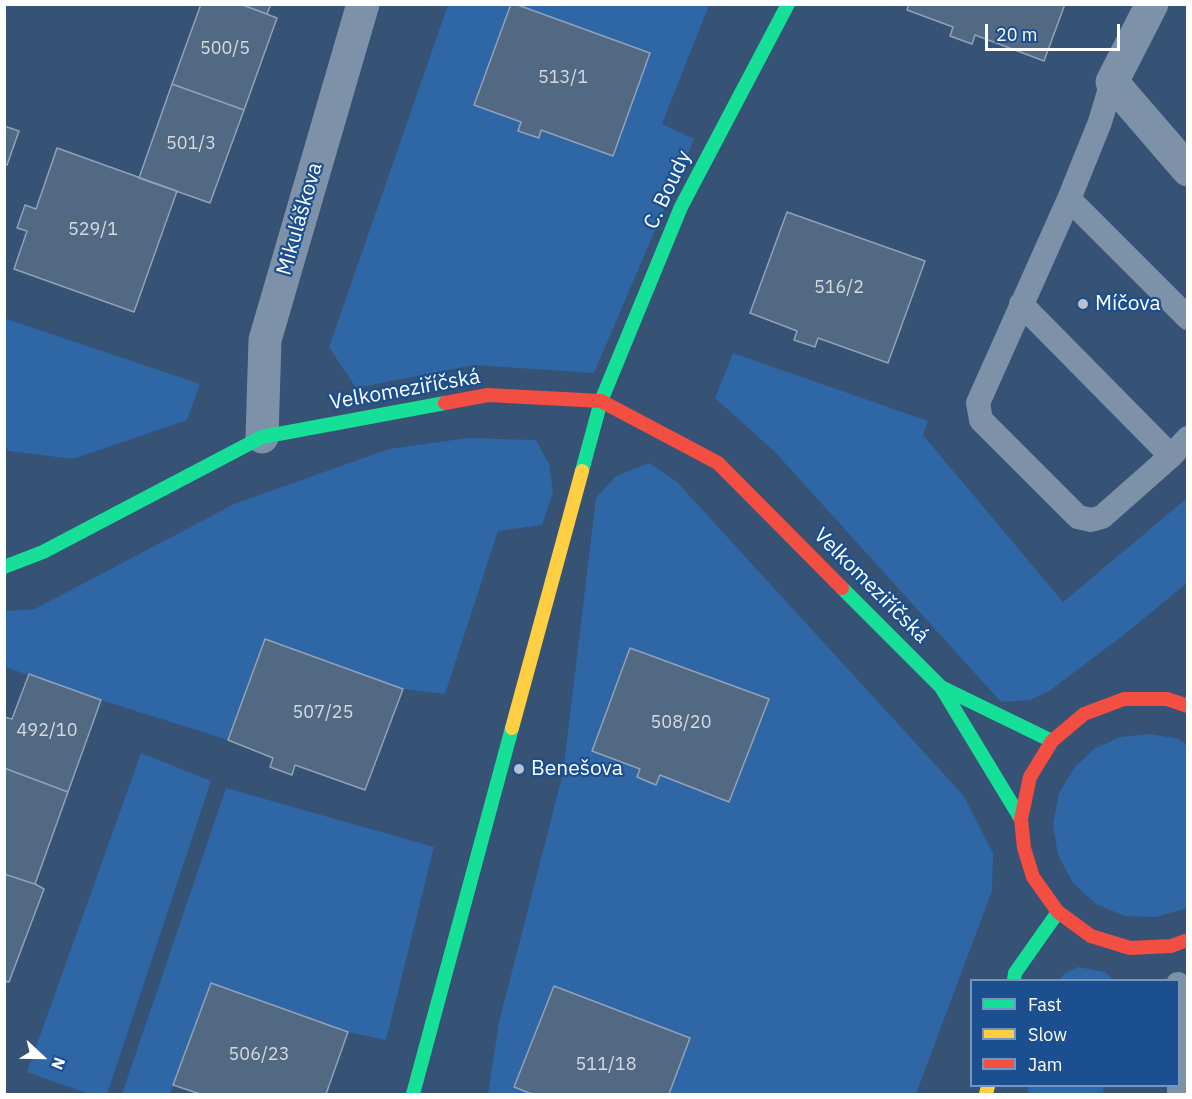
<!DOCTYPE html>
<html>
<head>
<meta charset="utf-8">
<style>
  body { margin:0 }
  #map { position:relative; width:1192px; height:1099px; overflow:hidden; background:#365274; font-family:"IBM Plex Sans",sans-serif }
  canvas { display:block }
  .frame { position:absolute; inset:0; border:6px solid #fff; pointer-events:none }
  .legend { position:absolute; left:970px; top:979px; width:210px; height:108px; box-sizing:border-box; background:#1b4f8f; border:2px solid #7695bc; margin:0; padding:8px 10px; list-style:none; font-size:18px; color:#fff }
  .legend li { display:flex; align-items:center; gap:12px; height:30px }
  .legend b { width:30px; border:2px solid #7695bc }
  .north { position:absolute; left:12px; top:1027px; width:60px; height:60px; -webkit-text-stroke:4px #1b4f8f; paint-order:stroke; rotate:112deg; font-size:16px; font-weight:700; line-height:24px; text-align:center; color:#fff }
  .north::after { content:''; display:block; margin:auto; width:21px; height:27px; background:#fff; clip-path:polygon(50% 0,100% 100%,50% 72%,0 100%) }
  .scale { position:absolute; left:985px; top:24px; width:135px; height:27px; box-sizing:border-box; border:3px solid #fff; border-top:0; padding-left:8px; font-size:18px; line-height:21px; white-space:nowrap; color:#fff; -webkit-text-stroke:4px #1b4f8f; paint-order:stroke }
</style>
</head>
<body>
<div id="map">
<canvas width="1192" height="1099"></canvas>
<div class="frame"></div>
<ul class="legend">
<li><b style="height:8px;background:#16e098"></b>Fast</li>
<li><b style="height:8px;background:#ffcf43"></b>Slow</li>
<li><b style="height:8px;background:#f24e42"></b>Jam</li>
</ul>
<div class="north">N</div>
<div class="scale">20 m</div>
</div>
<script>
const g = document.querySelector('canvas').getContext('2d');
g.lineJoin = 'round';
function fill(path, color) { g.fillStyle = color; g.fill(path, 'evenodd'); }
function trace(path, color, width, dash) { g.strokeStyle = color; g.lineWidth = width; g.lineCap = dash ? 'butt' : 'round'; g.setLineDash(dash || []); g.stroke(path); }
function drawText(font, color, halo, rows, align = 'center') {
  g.font = font + ' "IBM Plex Sans",sans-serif'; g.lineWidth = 4.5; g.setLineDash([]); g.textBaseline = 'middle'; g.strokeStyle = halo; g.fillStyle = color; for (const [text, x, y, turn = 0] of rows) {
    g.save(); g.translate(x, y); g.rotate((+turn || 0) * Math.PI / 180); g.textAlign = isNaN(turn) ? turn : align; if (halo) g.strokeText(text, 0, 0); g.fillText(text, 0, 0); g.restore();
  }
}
fill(new Path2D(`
  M 448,5 L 709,5 L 662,124 L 694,139 L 594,373 L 474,365 L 356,388 L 329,347 Z
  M 4,318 L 200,384 L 187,420 L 73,459 L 9,451 L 4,446 Z
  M 733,353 L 928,421 L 923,435 L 1063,602 L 1187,498 L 1187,583 L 1125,634 L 1048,692 L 1030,700 L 1001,702 L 775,452 L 715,398 Z
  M 468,438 L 536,440 L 549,464 L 553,492 L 542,525 L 498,531 L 445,694 L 403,689 L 265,639 L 228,740 L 101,700 L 5,667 L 5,611 L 35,609 L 234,504 L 389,449 Z
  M 649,463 L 677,482 L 963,795 L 993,853 L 992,891 L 916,1094 L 488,1094 L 499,1022 L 563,773 L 596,498 L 616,476 Z
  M 1150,734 L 1179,739 L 1187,745 L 1187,908 L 1156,917 L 1125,916 L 1096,904 L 1073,883 L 1058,855 L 1053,824 L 1059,793 L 1074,768 L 1095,748 L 1121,737 Z
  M 141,753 L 211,781 L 107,1094 L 89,1094 L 27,1072 Z
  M 226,788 L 434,847 L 386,1040 L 348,1032 L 211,984 L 170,1094 L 122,1094 Z
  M 1078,967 L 1105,972 L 1114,980 L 1059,980 L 1065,973 Z
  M 1029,1086 L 1104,1086 L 1103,1094 L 1027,1094 Z`), '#2f66a5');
const building = new Path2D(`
  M 201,4 L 240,4 L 277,18 L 244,110 L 172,84 Z
  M 240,4 L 271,4 L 267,14 Z
  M 511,4 L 515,4 L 650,53 L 613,156 L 541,130 L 539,138 L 518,131 L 521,122 L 474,105 Z
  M 909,4 L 1065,4 L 1044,61 L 975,35 L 972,44 L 950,36 L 953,27 L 907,10 Z
  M 172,84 L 244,110 L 210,203 L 139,178 Z
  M 4,126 L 19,131 L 7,165 L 4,164 Z
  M 57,148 L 177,191 L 134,312 L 14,269 L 27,231 L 17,228 L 25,205 L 36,209 Z
  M 787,212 L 925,261 L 888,363 L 818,338 L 815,347 L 794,340 L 797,331 L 750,313 Z
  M 265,639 L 403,689 L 365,790 L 295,765 L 292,775 L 270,767 L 273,758 L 228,740 Z
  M 630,648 L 769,699 L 729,802 L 660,775 L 656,785 L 637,777 L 640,769 L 592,751 Z
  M 29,674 L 101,700 L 68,792 L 4,768 L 4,717 L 12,719 Z
  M 4,768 L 68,792 L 35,884 L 4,874 Z
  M 4,874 L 35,884 L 44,889 L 9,982 L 4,981 Z
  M 211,983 L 348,1032 L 326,1094 L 200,1094 L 173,1085 Z
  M 554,986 L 690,1038 L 669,1094 L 532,1094 L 514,1087 Z`);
fill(building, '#526984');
trace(building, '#92a2b6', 1.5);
trace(new Path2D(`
  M 1112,82 L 1100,122 L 1069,199 L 978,403 L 981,420 L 1078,517 L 1091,520 L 1102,517 L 1171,456 L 1188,438
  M 1069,199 L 1188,318
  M 1021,304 L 1171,456
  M 1178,984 L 1180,990 L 1179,1094`), '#7d92a8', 24);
trace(new Path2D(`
  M 1152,4 L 1112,82 L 1188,170
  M 262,437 L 265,340 L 363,4`), '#7d92a8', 33);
trace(new Path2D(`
  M 582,471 L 601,401 L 681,207 L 788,4
  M 4,567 L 43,552 L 262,437 L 445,403
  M 842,588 L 941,687 L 1021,819
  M 941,687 L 1052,741
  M 1014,980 L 1015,973 L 1058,912
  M 413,1094 L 512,728`), '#16e098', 14);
trace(new Path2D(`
  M 512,728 L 582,471
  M 986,1094 L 988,1086`), '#ffcf43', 14);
trace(new Path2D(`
  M 445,403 L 488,395 L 601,401 L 718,463 L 842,588
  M 1188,706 L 1167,699 L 1124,699 L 1084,714 L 1052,741 L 1030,777 L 1021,819 L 1024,848 L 1033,877 L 1058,912 L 1091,936 L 1130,948 L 1171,946 L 1188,940`), '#f24e42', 14);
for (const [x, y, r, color] of [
  [1083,304,6,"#b9c2ce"],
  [519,769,6,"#b9c2ce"]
]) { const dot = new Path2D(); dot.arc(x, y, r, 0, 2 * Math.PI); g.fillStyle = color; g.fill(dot); trace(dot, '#1b4f8f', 2); }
drawText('18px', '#d4dae0', null, [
  ["500/5",225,49],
  ["513/1",563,78],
  ["501/3",191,144],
  ["529/1",93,230],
  ["516/2",839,288],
  ["507/25",323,713],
  ["508/20",681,723],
  ["492/10",47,731],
  ["506/23",259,1055],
  ["511/18",606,1065]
]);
drawText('21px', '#fff', '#1b4f8f', [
  ["C. Boudy",668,190,-65],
  ["Mikuláškova",300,219,-74],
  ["Velkomeziříčská",405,390,-10],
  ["Velkomeziříčská",871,586,45]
]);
drawText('21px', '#fff', '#1b4f8f', [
  ["Míčova",1095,304],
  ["Benešova",531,769]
], 'left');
</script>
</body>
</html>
